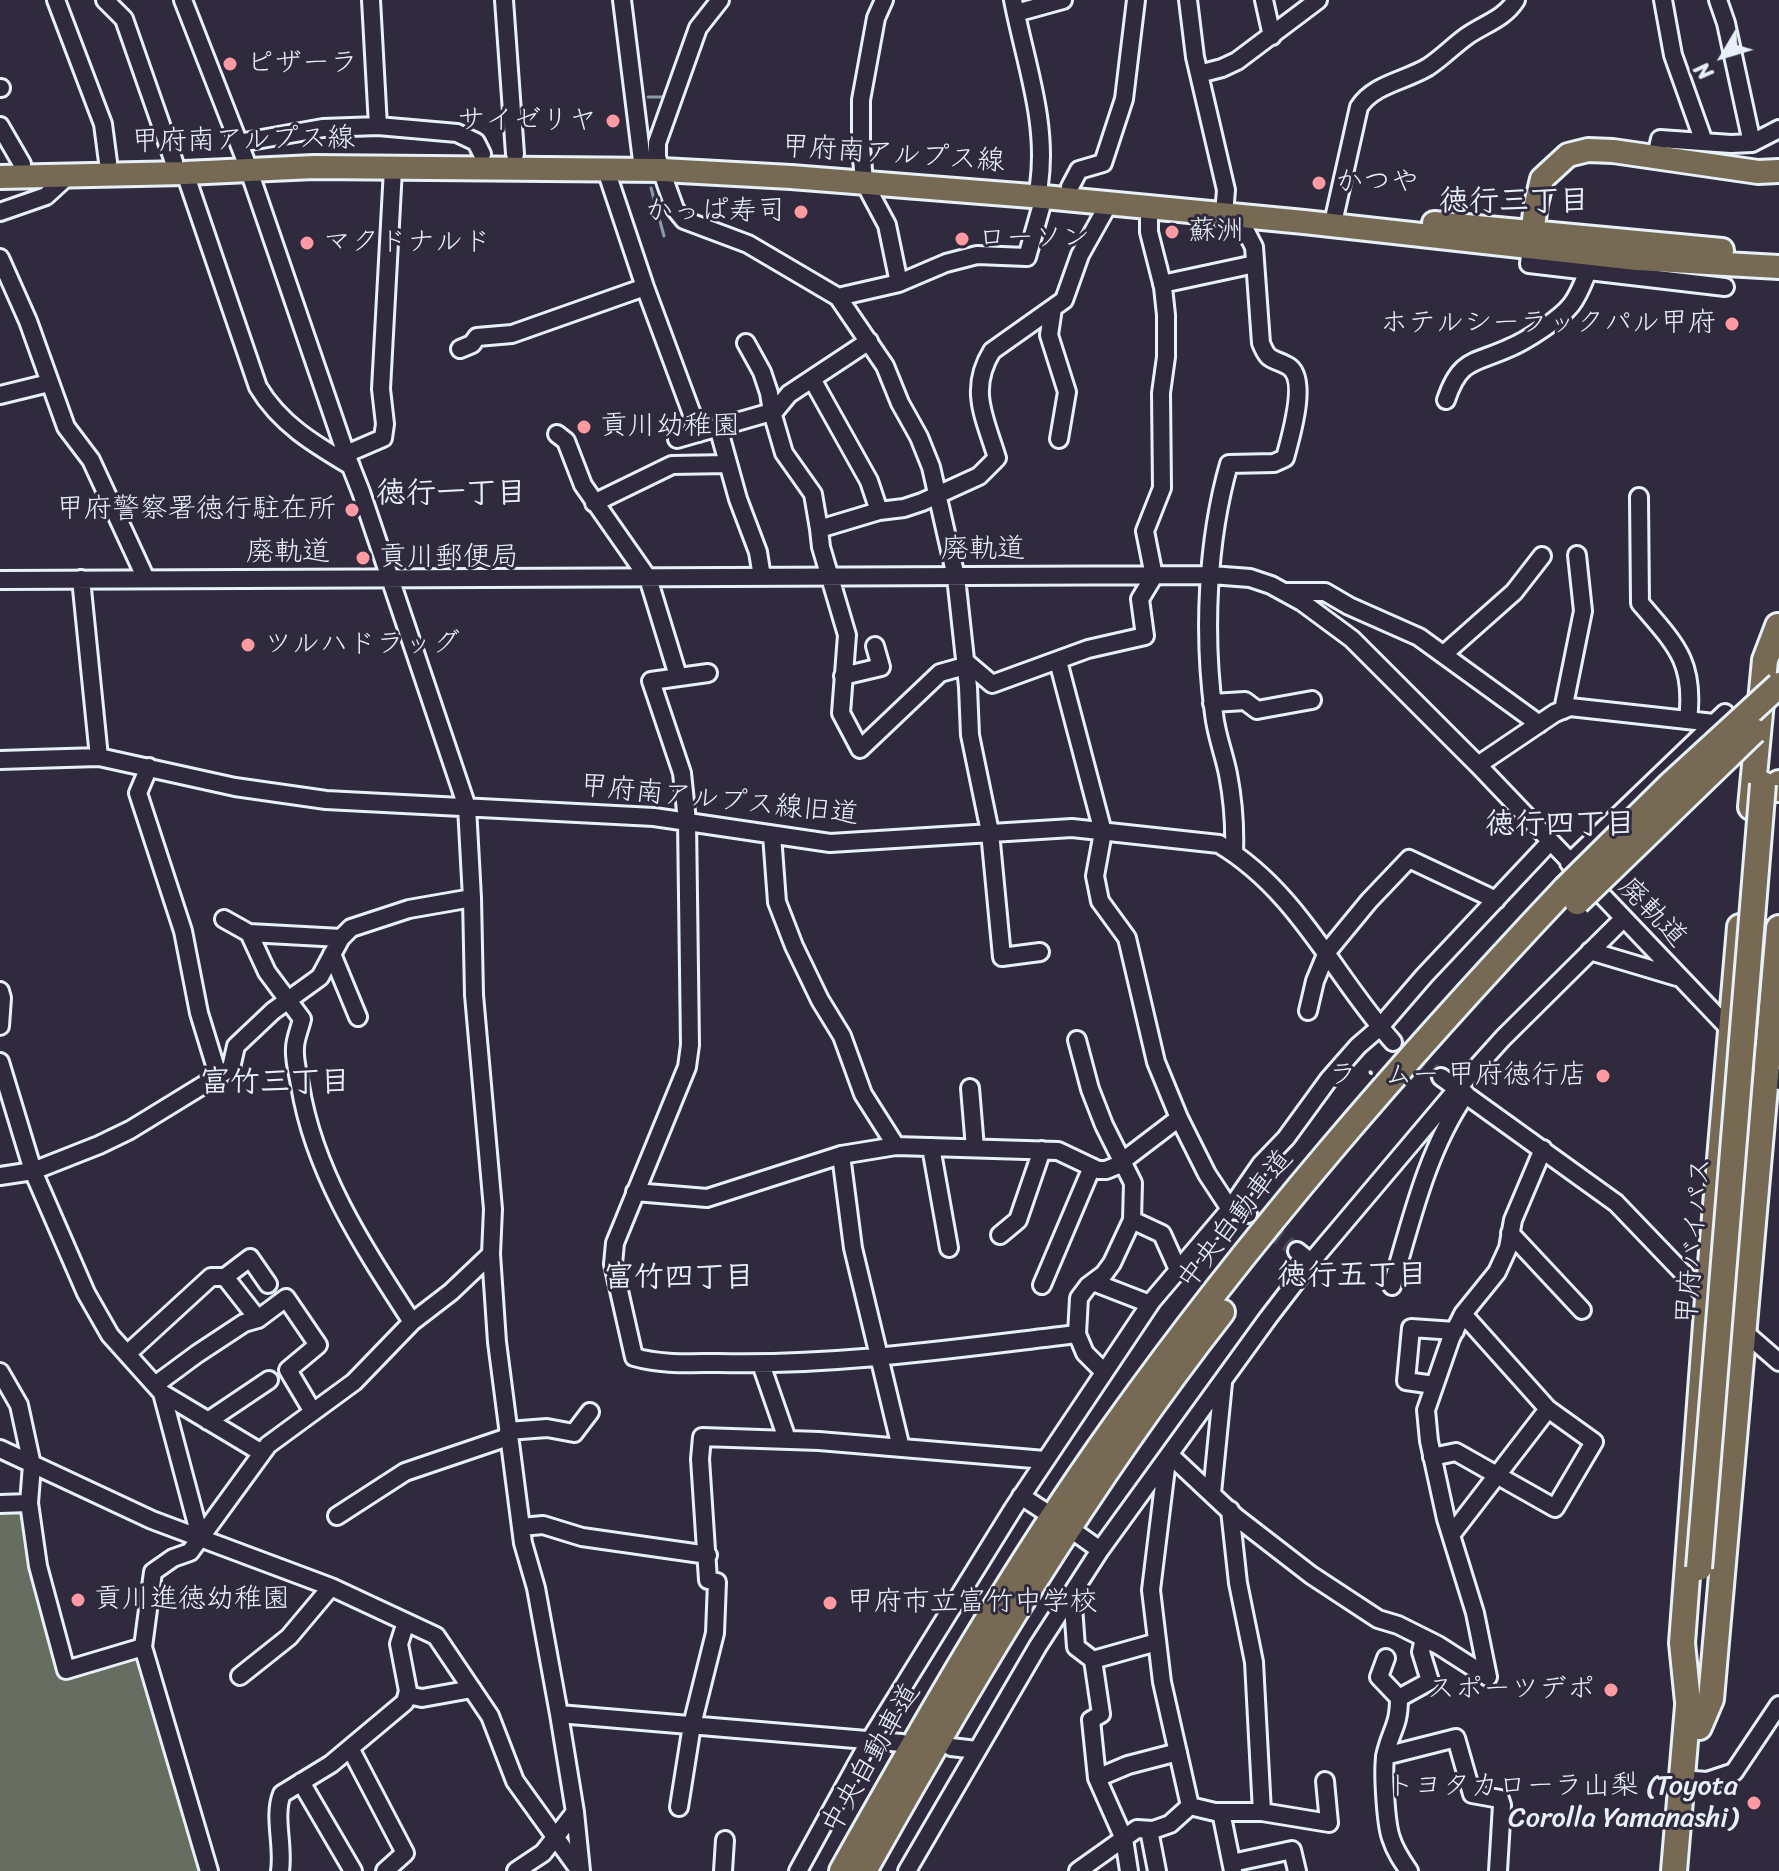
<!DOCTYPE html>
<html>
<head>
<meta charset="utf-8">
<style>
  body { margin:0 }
  #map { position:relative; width:1779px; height:1871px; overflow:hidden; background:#2f2a3d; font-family:Sriracha,sans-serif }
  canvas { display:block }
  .north { position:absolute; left:1683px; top:16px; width:80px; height:80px; -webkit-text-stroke:6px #2f2a3d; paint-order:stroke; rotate:232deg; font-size:22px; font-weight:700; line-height:32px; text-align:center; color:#e8f1f8 }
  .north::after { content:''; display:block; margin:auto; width:28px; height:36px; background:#e8f1f8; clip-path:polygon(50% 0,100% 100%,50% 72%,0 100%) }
</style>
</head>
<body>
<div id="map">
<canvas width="1779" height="1871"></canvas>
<div class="north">N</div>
</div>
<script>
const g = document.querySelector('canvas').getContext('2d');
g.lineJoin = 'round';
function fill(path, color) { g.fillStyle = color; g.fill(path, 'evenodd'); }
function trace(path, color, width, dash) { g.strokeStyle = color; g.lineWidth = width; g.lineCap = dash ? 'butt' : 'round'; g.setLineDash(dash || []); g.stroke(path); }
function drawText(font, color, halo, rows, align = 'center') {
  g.font = font + ' Sriracha,"Klee One",sans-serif'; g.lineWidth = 6; g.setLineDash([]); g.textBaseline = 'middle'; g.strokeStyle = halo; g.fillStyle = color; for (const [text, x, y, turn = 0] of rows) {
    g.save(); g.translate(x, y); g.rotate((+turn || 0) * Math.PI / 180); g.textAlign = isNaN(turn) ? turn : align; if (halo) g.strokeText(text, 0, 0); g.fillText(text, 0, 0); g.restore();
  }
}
fill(new Path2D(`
  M 0,1508 L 28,1508 L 64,1673 L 141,1653 L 203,1871 L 0,1871 Z`), '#676d60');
trace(new Path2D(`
  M 648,97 L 668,97
  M 651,188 L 664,236`), '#8c9bac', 3);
trace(new Path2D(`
  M 1393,1042 L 1441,1077
  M 1248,1214 L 1297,1251`), '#4b4859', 16, [16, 8]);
const minor = new Path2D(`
  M 56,0 L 103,124 L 108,162
  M 105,0 L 124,19 L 174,162
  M 183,0 L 245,159 L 346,454 L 361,492 L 467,807 L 472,898 L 474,995 L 493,1209 L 491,1254 L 497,1342 L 523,1543 L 536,1588 L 559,1714 L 575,1812 L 581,1871
  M 371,0 L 378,126
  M 504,0 L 515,154
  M 622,0 L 643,169
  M 720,0 L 698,28 L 657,143 L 657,157 L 667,187 L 675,209 L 684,220 L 748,244 L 838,297 L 885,366 L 900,403 L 919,437 L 931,467 L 956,577 L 968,687 L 970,735 L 990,832 L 1002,957 L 1040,952
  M 884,0 L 876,18 L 861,100 L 861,146 L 864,182 L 887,225 L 899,283
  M 1013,0 C 1025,62 1048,122 1039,185
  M 1188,0 L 1195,57 L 1226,190 L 1224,214
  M 1264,0 L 1272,36
  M 1663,0 L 1673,55 L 1704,142
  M 1718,0 L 1726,23 L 1752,143
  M 1016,13 L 1063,0
  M 1199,74 L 1222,68 L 1237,61 L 1318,0
  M 0,88 L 1,88
  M 0,126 L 22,164
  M 239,143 L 323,128 L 378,126 L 457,133 L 476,142 L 482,154
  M 1656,156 L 1660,139 L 1731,144 L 1752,143 L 1779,129
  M 606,170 L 645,287 L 699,433
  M 185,173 L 258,387 C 280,424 314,444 351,466
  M 1070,187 L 1079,170 L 1103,163 L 1124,99 L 1136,0
  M 0,212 L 46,196 L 69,175
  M 1335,214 L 1359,107 C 1374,84 1405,81 1428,67 C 1442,58 1453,46 1467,36 C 1484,24 1504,19 1516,0
  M 1531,248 L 1529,264 L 1725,287
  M 0,258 L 28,321 L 66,427 L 91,460 L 146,579
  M 1162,284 L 1255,264
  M 838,297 L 899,283 L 946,263 L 977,255 L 1027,257 L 1044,197
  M 1053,308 L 1049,335 L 1067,392 L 1059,439
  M 746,343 L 762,372 L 769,393 L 772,412 L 784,453 L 813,494 L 819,529
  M 460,349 L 472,344 L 477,337 L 512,334 L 645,287
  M 812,379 L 869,481 L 879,511
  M 0,395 L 49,383
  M 1446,400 C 1460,358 1474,364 1509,348 C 1526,341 1560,319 1571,305 C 1579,295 1583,283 1588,271
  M 718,427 L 738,499 L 758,552 L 762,577
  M 557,434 L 566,441 L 583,485 L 648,578 L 678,676
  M 677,439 L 775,411 L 789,394 L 869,341
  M 346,454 L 383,438 L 385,424 L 381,389 L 393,169
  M 1639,497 L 1640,603 C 1676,645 1695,662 1688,720
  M 594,503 L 672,465 L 728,464
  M 81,579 L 99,757
  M 0,580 L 1211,575 L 1250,578 L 1271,585 L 1302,602 L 1352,639 L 1478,765 L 1779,1081
  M 1286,592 L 1325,592 L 1349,606 L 1419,637 L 1539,724
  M 1444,654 L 1514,592 L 1542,556
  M 965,661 L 992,684 L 1088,649 L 1145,636 L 1140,599 L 1154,576 L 1145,531 L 1162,488 L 1161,393 L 1166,357 L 1166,315 L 1163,287 L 1149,232 L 1149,209
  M 1058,661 L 1103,832 L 1095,876 L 1100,901 L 1127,938 L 1156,1062 L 1179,1118 L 1207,1174 L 1230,1209 L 1248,1214
  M 965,666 L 940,673 L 860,749 L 841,713 L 847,635 L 821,547 L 819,529 L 879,511 L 904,508 L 922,502 L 979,476 L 997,458 C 985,418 968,390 992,351 L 1064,300 L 1080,255 L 1108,205
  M 708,673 L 651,681 L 682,773 L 687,821 L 690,1045 L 687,1067 L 615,1243 L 613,1264 L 634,1357 C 662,1365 690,1363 718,1363 C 838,1366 958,1348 1077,1334
  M 843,676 L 881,667 L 875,646
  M 1212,703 L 1245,701 L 1257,710 L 1312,700
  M 1563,710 L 1583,611 L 1577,555
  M 0,760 L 99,757 L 235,787 L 326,800 L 654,817 L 830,843 L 1072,828 L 1219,844 C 1298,891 1334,976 1393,1042
  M 1478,765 L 1555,713 L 1570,707 L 1714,723
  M 149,767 L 138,793 L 183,931 L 199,1013 L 218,1075
  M 772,835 L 777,902 L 794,946 L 820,1000 L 842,1036 L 863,1094 L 896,1146
  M 1234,853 C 1235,827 1233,800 1228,774 C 1224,754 1216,734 1214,714 C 1203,634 1207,541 1229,464 L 1274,463 L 1285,458 C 1290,439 1309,378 1288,366 C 1272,357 1269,363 1261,343 L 1254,247 L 1238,216
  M 1569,863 L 1725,713
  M 224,919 L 249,933 L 341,938
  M 249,933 L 267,972 L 302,1019 C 300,1028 295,1039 295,1048 C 294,1060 298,1073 300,1085 C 314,1173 364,1248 412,1322
  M 1590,951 L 1677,977
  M 332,954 L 358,1017
  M 0,991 L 2,998 L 0,1026
  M 1308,1011 L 1315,981 L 1327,952 L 1369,901 L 1409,859 L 1496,900
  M 1077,1040 L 1090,1089 L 1104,1125 L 1133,1183 L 1132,1220 L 1162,1234 L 1179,1272
  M 0,1062 L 33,1171 L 86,1293 L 110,1335 L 162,1393 L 200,1536
  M 1441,1077 L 1616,1203 L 1712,1303
  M 970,1088 L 975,1148
  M 931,1147 L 949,1248
  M 841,1155 L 853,1248 L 901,1448
  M 0,1176 L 33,1171 L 99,1145 L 130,1130 L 231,1068 L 236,1046 L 273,1011 L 320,977 L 341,938 L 351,928 L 409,909 L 472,898
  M 635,1192 L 707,1198 L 841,1155 L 896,1146 L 1058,1151 L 1098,1170 L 1106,1170 L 1116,1166 L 1179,1118
  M 1510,1233 L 1582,1310
  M 1000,1235 L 1018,1220 L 1042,1150
  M 1297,1251 L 1311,1262
  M 225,1277 L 258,1319
  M 1093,1282 L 1150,1304
  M 1042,1285 L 1092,1167
  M 1392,1286 C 1411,1221 1427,1150 1466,1094
  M 1741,1329 L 1779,1362
  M 127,1354 L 211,1277 L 225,1277 L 250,1258 L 268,1284
  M 761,1364 L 787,1439
  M 0,1372 L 19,1405 L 32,1465 L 29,1503 L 38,1566 L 66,1670 L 143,1647
  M 1104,1372 L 1085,1353 L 1077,1334 L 1079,1298 L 1088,1286 L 1104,1274 L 1112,1263 L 1132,1220
  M 155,1385 L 197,1354 L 244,1323 L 258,1319 L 286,1298 L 318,1345 L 288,1370 L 313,1412
  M 1434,1385 L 1406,1381 L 1411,1328 L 1455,1331
  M 162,1393 L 262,1453
  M 208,1421 L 269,1380
  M 508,1431 L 547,1428 L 574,1433 L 590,1412
  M 0,1449 L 152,1520 L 331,1587 L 436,1636 L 490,1716 L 515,1781 L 579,1870
  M 1170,1455 L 1236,1517 L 1311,1575 L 1378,1619 L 1398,1625 L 1438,1645 L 1488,1677
  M 1432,1457 L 1456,1452 L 1555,1508 L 1594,1442 L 1548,1409
  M 1167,1460 L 1151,1590 L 1162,1682 L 1190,1806
  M 1212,1493 L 1223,1383
  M 1021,1496 L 1044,1511
  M 0,1504 L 29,1503
  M 1230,1510 L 1238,1583 L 1254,1662 L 1262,1812
  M 337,1516 L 405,1472 L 508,1437
  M 521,1527 L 543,1525 L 582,1537 L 708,1555
  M 1079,1535 L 1100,1550
  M 1451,1535 L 1548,1409 L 1463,1314
  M 1072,1593 L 1076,1647 L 1093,1660
  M 1386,1658 L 1379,1677 L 1399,1698 C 1399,1726 1392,1728 1386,1752 C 1382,1767 1386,1824 1391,1838 C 1395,1851 1402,1861 1409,1871
  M 240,1676 L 289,1637 L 331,1587
  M 1488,1677 L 1475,1613 L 1446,1519 L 1429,1441 L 1426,1410 L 1451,1338 L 1463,1314 L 1497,1272 L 1508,1248 L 1513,1220 L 1543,1149
  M 407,1695 L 422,1698 L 472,1689
  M 1399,1698 L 1430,1681 L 1421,1652 L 1424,1638
  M 559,1714 L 902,1743
  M 951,1747 L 977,1750
  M 350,1748 L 405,1853 L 385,1871
  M 1385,1756 L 1456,1738 L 1472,1794 L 1500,1799 L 1502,1805 L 1498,1871
  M 1097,1778 L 1128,1765 L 1178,1752
  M 1694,1780 L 1707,1781 L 1734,1772 L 1779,1705
  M 301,1782 L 353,1871
  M 679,1807 L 692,1725 L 715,1633 L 717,1582 L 708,1580 L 700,1459 L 702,1437 L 819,1441 L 1045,1460
  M 1221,1812 L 1233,1871
  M 1149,1830 L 1157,1871
  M 1232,1863 L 1292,1850 L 1297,1871
  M 209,1871 L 143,1647 L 153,1572 L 173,1558 L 190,1552 L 268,1445 L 354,1382 L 412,1322 L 451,1292 L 491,1254
  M 280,1871 C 284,1846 273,1816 282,1794 L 331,1764 L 405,1702 L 408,1691 L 399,1644 L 406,1622
  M 516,1871 L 543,1853 L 575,1812
  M 723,1871 L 725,1840
  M 798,1871 L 870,1740 L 1013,1509 L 1152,1301 L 1230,1209 L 1261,1164 L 1286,1138 L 1329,1079 L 1358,1046 L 1380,1027 L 1424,976 L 1549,843
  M 907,1871 L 1038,1646 L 1100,1550 L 1268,1318 L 1311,1262 L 1458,1088 L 1503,1038 L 1622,920
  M 1078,1871 L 1137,1829 L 1153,1830 L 1170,1824 L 1190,1806 L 1215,1812 L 1262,1812 L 1329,1823 L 1325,1781
  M 1129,1871 L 1124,1839 L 1097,1778 L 1091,1720 L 1101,1714 L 1093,1660 L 1157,1642`);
const major = new Path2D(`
  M 0,177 L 185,173 L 314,167 L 662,170 L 791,177 L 1044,197 L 1304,222 L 1637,259 L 1779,267
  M 1434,223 L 1722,250
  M 1531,243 L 1536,204 L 1542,179 L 1568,155 L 1588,150 L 1613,151 L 1758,172 L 1779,171`);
const highway = new Path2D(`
  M 1778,789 L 1779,783
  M 1751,807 L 1765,660 L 1778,626
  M 1688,1702 L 1682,1643 L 1708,1298 L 1740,927
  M 1699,1727 L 1711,1699 L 1779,928
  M 842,1871 C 927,1720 1014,1567 1115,1426 C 1251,1235 1405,1059 1565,889
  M 864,1871 C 972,1678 1086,1486 1222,1312
  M 1674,1871 L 1688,1706`);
trace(minor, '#e8f1f8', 22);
trace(major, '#e8f1f8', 28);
trace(highway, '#e8f1f8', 30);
trace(minor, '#2f2a3d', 16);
trace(major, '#766a54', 22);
trace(highway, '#766a54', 24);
const highwayBridge = new Path2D(`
  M 1565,889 L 1671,784 L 1779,685
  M 1577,902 L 1754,731
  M 1699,1568 L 1763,784`);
trace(highwayBridge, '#e8f1f8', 30, []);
trace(highwayBridge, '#766a54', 24);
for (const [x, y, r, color] of [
  [230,64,8,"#ff9aa2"],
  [613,121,8,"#ff9aa2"],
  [1319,183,8,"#ff9aa2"],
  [801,212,8,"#ff9aa2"],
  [1172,232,8,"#ff9aa2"],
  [962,239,8,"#ff9aa2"],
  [307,243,8,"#ff9aa2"],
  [1732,324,8,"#ff9aa2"],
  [584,427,8,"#ff9aa2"],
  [352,510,8,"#ff9aa2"],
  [363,558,8,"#ff9aa2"],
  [248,645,8,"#ff9aa2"],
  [1603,1076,8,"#ff9aa2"],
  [78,1600,8,"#ff9aa2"],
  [830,1603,8,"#ff9aa2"],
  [1611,1690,8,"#ff9aa2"],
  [1754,1803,8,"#ff9aa2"]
]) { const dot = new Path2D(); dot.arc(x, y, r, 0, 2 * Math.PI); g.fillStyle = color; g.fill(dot); trace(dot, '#2f2a3d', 3); }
drawText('28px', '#e8f1f8', '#2f2a3d', [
  ["ピザーラ",246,64],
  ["サイゼリヤ",597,121,"right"],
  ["かつや",1335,183],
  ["かっぱ寿司",785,212,"right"],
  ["蘇洲",1188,232],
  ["ローソン",978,239],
  ["マクドナルド",323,243],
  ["ホテルシーラックパル甲府",1716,324,"right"],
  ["貢川幼稚園",600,427],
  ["甲府警察署徳行駐在所",336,510,"right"],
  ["貢川郵便局",379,558],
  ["ツルハドラッグ",264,645],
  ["ラ・ムー 甲府徳行店",1587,1076,"right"],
  ["貢川進徳幼稚園",94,1600],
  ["甲府市立富竹中学校",846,1603],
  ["スポーツデポ",1595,1690,"right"],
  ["トヨタカローラ山梨 (Toyota",1738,1787,"right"],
  ["Corolla Yamanashi)",1738,1819,"right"]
], 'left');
drawText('28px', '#e8f1f8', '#2f2a3d', [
  ["甲府南アルプス線",243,141,-1],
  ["甲府南アルプス線",893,155,4],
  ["廃軌道",983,550],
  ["廃軌道",288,553],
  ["甲府南アルプス線旧道",719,801,6],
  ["廃軌道",1652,913,46],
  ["中央自動車道",1236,1220,-52],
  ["甲府バイパス",1695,1241,-85],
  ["中央自動車道",872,1759,-60]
]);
drawText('bold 30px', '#e8f1f8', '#2f2a3d', [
  ["徳行三丁目",1514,202],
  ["徳行一丁目",451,494],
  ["徳行四丁目",1560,825],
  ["富竹三丁目",275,1083],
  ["徳行五丁目",1352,1276],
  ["富竹四丁目",679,1278]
]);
</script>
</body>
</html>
